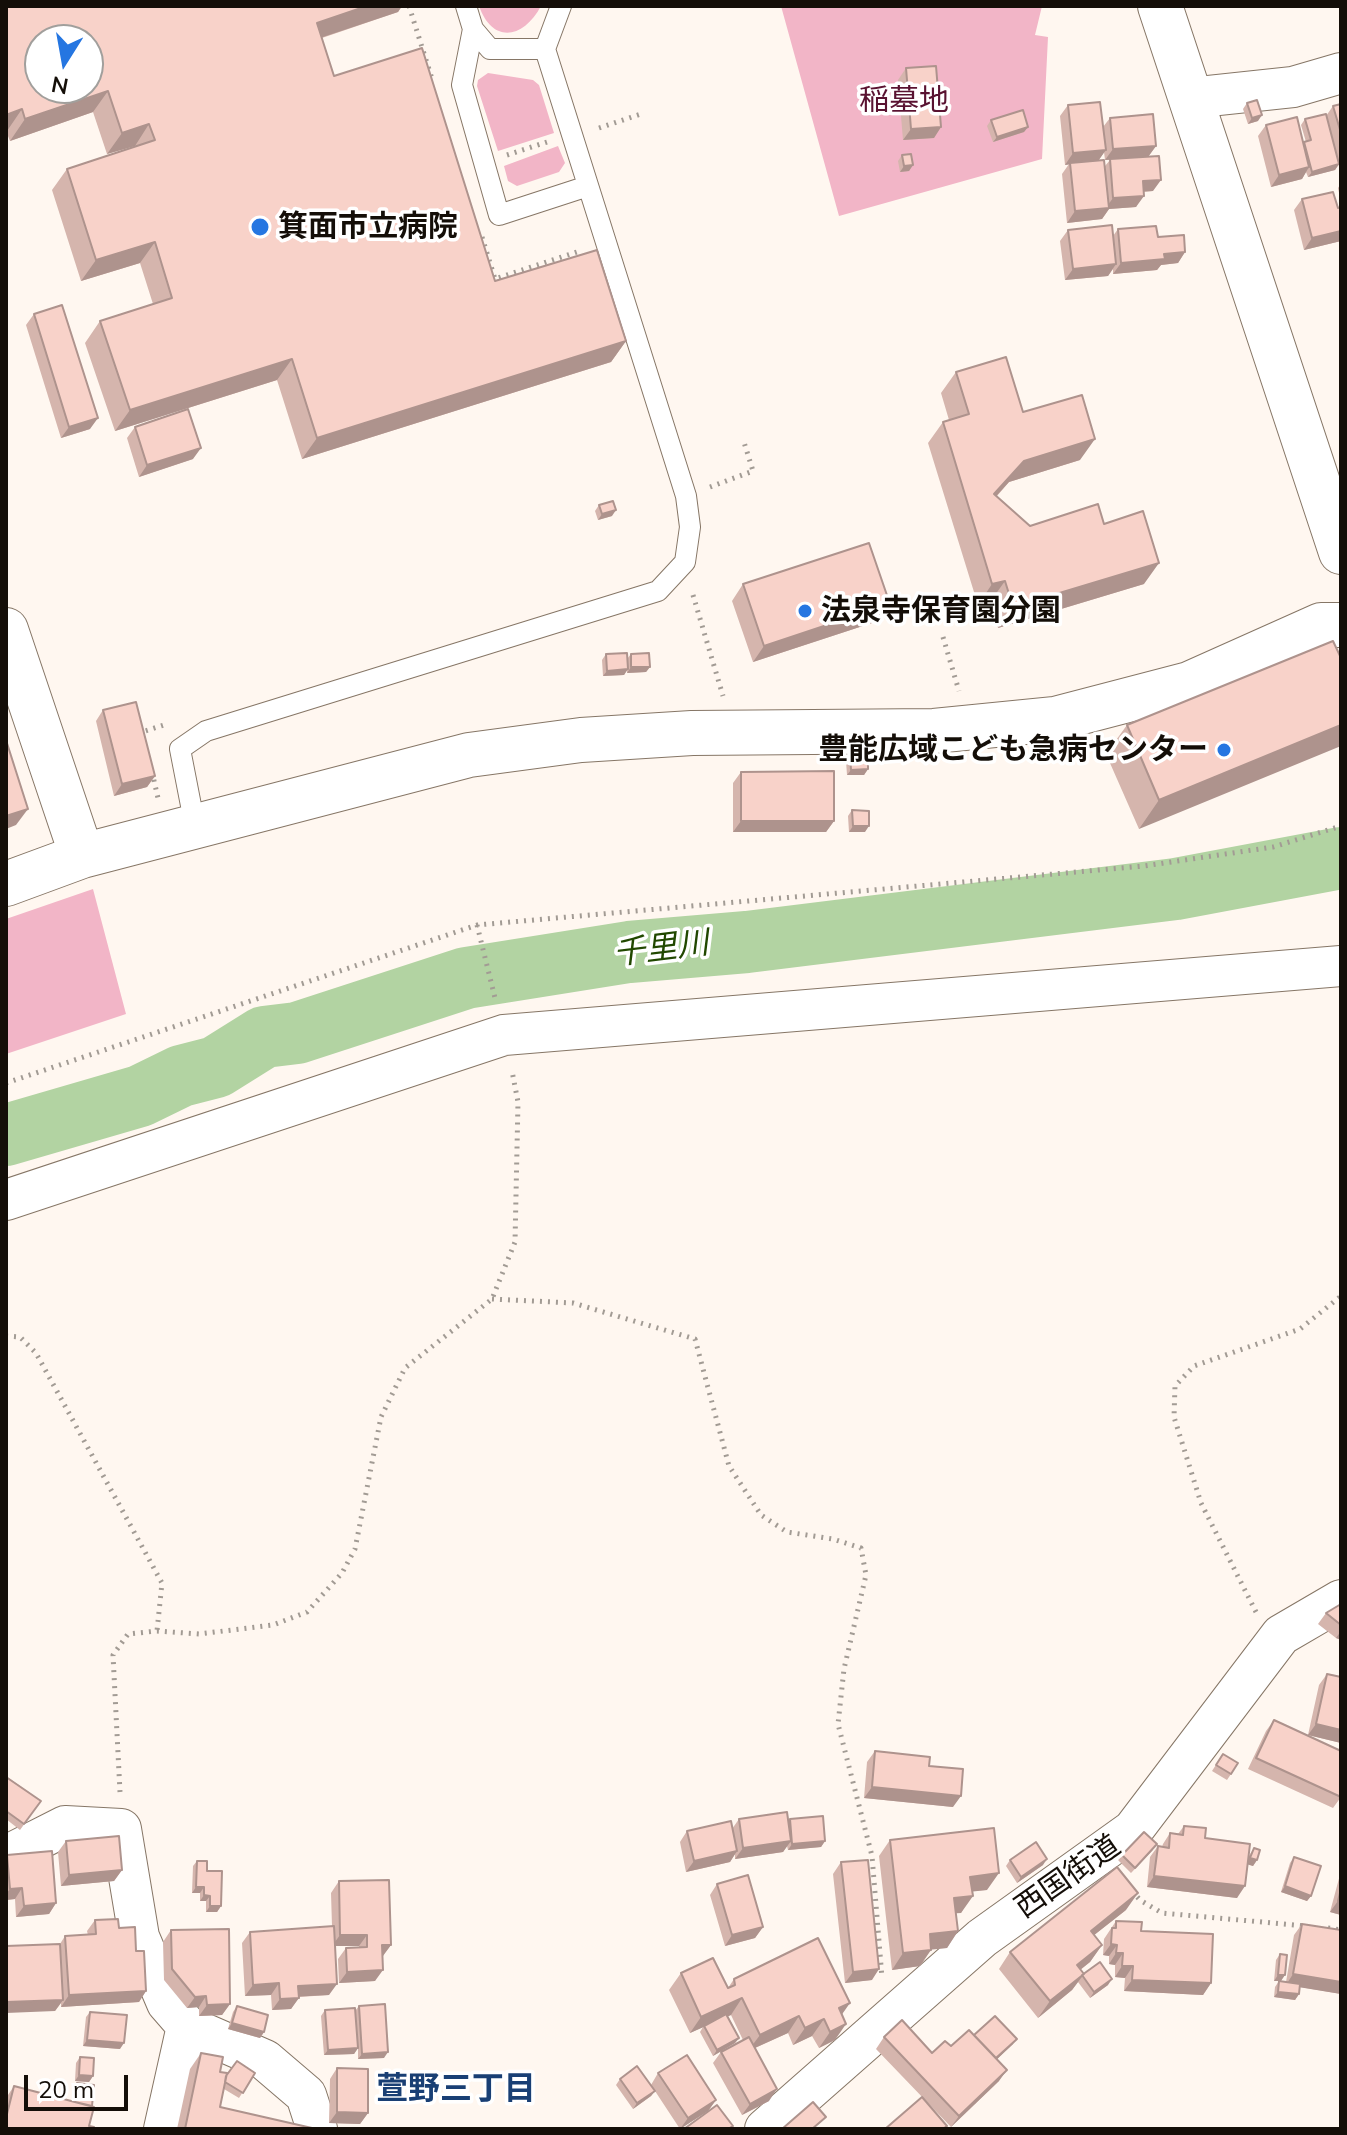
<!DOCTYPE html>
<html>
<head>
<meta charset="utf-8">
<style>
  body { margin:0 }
  #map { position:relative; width:1347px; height:2135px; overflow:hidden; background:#fff7f0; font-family:Mulish,sans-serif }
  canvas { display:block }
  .frame { position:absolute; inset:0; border:8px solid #140e08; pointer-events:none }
  .north { position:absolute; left:24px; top:24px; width:80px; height:80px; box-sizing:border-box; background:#fff; border:2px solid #a19f9c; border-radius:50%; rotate:191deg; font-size:22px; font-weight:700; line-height:32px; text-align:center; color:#140e08 }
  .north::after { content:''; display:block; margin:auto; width:28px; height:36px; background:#2576e1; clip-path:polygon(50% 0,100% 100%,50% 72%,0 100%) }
  .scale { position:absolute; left:24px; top:2075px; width:104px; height:36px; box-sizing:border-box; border:4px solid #140e08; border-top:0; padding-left:10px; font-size:24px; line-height:28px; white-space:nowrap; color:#140e08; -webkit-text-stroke:6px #fff; paint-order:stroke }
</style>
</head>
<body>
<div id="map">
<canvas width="1347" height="2135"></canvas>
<div class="frame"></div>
<div class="north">N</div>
<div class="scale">20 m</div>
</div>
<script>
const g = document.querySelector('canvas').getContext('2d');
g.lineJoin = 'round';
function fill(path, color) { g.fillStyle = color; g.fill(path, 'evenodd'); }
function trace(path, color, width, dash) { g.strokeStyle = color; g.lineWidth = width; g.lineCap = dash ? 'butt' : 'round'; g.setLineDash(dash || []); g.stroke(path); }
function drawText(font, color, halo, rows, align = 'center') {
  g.font = font + ' Mulish,"Noto Sans JP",sans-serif'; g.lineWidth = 7; g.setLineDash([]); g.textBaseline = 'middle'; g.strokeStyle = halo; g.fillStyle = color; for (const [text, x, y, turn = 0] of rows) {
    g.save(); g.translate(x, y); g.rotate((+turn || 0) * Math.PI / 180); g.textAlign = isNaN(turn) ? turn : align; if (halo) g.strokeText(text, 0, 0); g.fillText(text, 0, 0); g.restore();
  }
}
fill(new Path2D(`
  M 479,6 L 541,6 C 524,38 493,45 479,6 Z
  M 781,6 L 1042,6 L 1035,35 L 1048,37 L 1042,159 L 839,216 Z
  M 488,73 L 533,80 L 539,85 L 554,133 L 498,151 L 477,86 L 478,80 Z
  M 558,146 L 565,163 L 559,172 L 517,186 L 508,181 L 504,166 Z
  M 93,889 L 126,1014 L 6,1054 L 6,919 Z`), '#f2b5c7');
trace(new Path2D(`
  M 6,1135 L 140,1096 L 181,1076 L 216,1067 L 264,1037 L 297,1033 L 466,978 L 629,952 L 747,942 L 1176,889 L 1341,858`), '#b2d3a2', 62);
const lane = new Path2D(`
  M 466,6 L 473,29 L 490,49 L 545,49 L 561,6
  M 473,29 L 462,85 L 499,215 L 588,186
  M 195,826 L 180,749 L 206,731 L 658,591 L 685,562 L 690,527 L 686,496 L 545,49`);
const street = new Path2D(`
  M 1190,98 L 1293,87 L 1341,73
  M 6,1200 L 504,1035 L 1341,966
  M 6,1856 L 65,1826 L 121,1829 L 139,1937 L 167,2003 L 187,2026 L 265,2060 L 306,2095 L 317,2129
  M 164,2129 L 187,2026
  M 765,2129 L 982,1938 L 1133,1830 L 1281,1635 L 1341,1600`);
const secondary = new Path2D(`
  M 1160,6 L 1341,552
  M 6,630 L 82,856
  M 6,884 L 82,856 L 469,755 L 581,740 L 692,733 L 934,731 L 1055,719 L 1189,684 L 1321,625 L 1341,625`);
trace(lane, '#867666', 22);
trace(street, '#867666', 42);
trace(secondary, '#867666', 46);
trace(new Path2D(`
  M 409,6 L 433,82
  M 599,128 L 641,114
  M 507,155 L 547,142
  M 482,237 L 495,279 L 580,251
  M 710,487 L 753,471 L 743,439
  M 693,595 L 723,696
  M 943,637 L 959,691
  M 142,736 L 142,732 L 167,724
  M 152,772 L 158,798
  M 477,925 L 496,1002
  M 6,1083 L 477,925 L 1144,866 L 1273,847 L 1341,826
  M 492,1299 L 573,1303 L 695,1339 L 729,1466 L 761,1515 L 787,1532 L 833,1539 L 861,1548 L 866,1575 L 844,1669 L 838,1724 L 872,1856 L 882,1978
  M 6,1336 L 20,1337 L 36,1353 L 162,1583 L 157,1631
  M 1256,1612 L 1201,1503 L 1174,1417 L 1175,1386 L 1194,1366 L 1300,1329 L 1341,1296
  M 120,1792 L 113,1655 L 128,1634 L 157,1631 L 199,1634 L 273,1625 L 307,1612 L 342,1573 L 355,1549 L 381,1417 L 405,1368 L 492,1299 L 515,1242 L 518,1102 L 512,1071
  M 1132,1891 L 1140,1900 L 1162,1913 L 1306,1926
  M 1328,1928 L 1341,1930`), '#a29b94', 5, [2, 6]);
trace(lane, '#fff', 20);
trace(street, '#fff', 40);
trace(secondary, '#fff', 44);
fill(new Path2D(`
  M 6,6 L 402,6 L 398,12 L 322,38 L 334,76 L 495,281 L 626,341 L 611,362 L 302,459 L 277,380 L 115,431 L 85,343 L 100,321 L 153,304 L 140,263 L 81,281 L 52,190 L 67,169 L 135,147 L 135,146 L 107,154 L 93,112 L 10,141 L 6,131 Z
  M 906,68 L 941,127 L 934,138 L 903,140 L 898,80 Z
  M 1247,103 L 1258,121 L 1248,124 L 1243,109 Z
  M 1341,104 L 1341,167 L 1339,164 L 1335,170 L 1308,177 L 1306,172 L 1302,179 L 1271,187 L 1258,136 L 1266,125 L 1303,143 L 1306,142 L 1301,125 L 1305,119 L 1326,116 L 1333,106 Z
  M 1068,105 L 1103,127 L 1110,118 L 1156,146 L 1148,157 L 1153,191 L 1143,192 L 1136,207 L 1109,209 L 1102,219 L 1067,223 L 1062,174 L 1069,164 L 1065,165 L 1060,116 ZM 1104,152 L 1105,160 L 1110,160 L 1105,166 L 1099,160 Z
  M 991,120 L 1028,127 L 1024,132 L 993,142 L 987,126 Z
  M 902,155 L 913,165 L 909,171 L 900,172 L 898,161 Z
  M 1341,183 L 1341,202 L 1338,188 Z
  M 1302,199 L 1338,208 L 1341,207 L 1341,241 L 1304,250 L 1294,210 Z
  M 1118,229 L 1158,237 L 1185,252 L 1178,263 L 1161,265 L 1157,270 L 1113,274 L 1113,269 L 1108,276 L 1065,280 L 1060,241 L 1068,230 L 1113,236 Z
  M 34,314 L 90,429 L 61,438 L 26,325 Z
  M 956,372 L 1023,412 L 1080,460 L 1009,482 L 997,496 L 1030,526 L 1104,524 L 1144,584 L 998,628 L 990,602 L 978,605 L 928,443 L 943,422 L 949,420 L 941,393 Z
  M 135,427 L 193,459 L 139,477 L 127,438 Z
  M 599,505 L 612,516 L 598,520 L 595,511 Z
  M 743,584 L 890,604 L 878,621 L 753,662 L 732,601 Z
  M 606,654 L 627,659 L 631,654 L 650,667 L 646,672 L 627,673 L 627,670 L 624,675 L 603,676 L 602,660 Z
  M 1341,658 L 1139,829 L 1106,754 L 1127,725 Z
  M 103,710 L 155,776 L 147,787 L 114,796 L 96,721 Z
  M 850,755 L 868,769 L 864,775 L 847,775 L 846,761 Z
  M 741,772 L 834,821 L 826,832 L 733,832 L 733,783 Z
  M 852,810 L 865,832 L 849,832 L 848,816 Z
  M 1341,1604 L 1341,1640 L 1336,1638 L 1318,1624 L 1326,1613 Z
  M 1327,1674 L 1341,1677 L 1341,1743 L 1308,1735 L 1319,1685 Z
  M 1274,1720 L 1341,1797 L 1333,1808 L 1248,1769 L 1266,1731 Z
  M 875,1751 L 929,1766 L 953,1807 L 864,1798 L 867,1762 Z
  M 1223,1754 L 1231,1774 L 1227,1780 L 1212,1771 Z
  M 6,1776 L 41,1801 L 20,1830 L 6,1819 Z
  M 739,1819 L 788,1821 L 790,1819 L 825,1841 L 821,1847 L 788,1850 L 787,1846 L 783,1852 L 735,1859 L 735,1854 L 730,1862 L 686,1872 L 680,1842 L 687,1831 L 732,1829 Z
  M 1184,1826 L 1205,1838 L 1248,1857 L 1254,1848 L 1257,1860 L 1253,1866 L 1248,1864 L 1237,1898 L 1147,1887 L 1150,1857 L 1158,1846 L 1162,1847 L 1163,1844 L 1170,1833 L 1178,1834 Z
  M 890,1840 L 987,1890 L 972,1891 L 961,1913 L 956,1913 L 958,1931 L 947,1948 L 931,1949 L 920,1966 L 892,1970 L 879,1856 Z
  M 66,1841 L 122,1870 L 114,1881 L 61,1886 L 58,1852 Z
  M 1153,1850 L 1131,1873 L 1118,1860 L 1122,1855 Z
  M 7,1855 L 56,1903 L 49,1914 L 16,1917 L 15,1899 L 6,1900 Z
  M 1294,1857 L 1311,1896 L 1307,1901 L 1281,1892 L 1290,1863 Z
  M 1010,1860 L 1043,1865 L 1017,1883 L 1006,1866 Z
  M 197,1861 L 207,1871 L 221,1906 L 217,1912 L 206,1912 L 206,1901 L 200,1901 L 200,1893 L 192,1893 L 193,1866 Z
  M 841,1862 L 872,1980 L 845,1983 L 833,1874 Z
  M 1341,1871 L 1341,1915 L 1330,1912 Z
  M 339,1881 L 391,1945 L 382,1956 L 375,1981 L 339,1983 L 338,1959 L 346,1948 L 359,1948 L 359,1946 L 335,1946 L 329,1995 L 299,1997 L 291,2009 L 272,2010 L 271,1995 L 245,1996 L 242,1943 L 250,1932 L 332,1926 L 331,1893 Z
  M 717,1884 L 763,1927 L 755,1938 L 725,1946 L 710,1895 Z
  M 1126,1910 L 1094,1935 L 1102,1945 L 1090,1962 L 1080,1970 L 1084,1974 L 1108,1985 L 1090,1998 L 1078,1982 L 1072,1990 L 1038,2018 L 999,1969 L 1010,1952 Z
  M 95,1920 L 119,1928 L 136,1951 L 146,1991 L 139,2002 L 61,2007 L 61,2003 L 55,2011 L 60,1944 L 65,1936 L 88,1935 L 87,1931 Z
  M 1116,1921 L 1141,1931 L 1211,1983 L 1203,1995 L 1124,1991 L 1125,1978 L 1115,1977 L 1115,1965 L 1109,1964 L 1109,1956 L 1103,1955 L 1104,1939 Z
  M 1302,1924 L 1341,1930 L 1341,1994 L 1300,1987 L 1299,1994 L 1295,2000 L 1274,1997 L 1275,1987 L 1279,1981 L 1286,1982 L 1294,1935 Z
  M 171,1930 L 230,2004 L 222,2015 L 199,2016 L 199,2007 L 187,2008 L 164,1980 L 163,1942 Z
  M 1280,1954 L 1281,1981 L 1274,1981 L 1276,1960 Z
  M 681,1973 L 728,1988 L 734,1979 L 842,2014 L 835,2040 L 819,2048 L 812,2036 L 793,2045 L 788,2033 L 755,2048 L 769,2101 L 742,2115 L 713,2063 L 721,2052 L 743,2040 L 731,2015 L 728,2016 L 739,2038 L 735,2043 L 713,2056 L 700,2032 L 703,2027 L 690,2033 L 669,1990 Z
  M 237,2006 L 264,2032 L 260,2038 L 228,2029 L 233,2012 Z
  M 359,2006 L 384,2058 L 358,2059 L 358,2048 L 354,2054 L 324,2055 L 321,2016 L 325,2010 L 355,2011 Z
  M 90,2012 L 120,2049 L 83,2046 L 86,2017 Z
  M 974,2035 L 1013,2044 L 997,2059 L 999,2081 L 951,2127 L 876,2049 L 884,2037 L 932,2053 L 951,2046 Z
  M 201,2053 L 220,2072 L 227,2073 L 255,2073 L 239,2098 L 224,2089 L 220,2107 L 312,2129 L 177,2129 L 190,2069 Z
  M 80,2057 L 93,2076 L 89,2082 L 75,2081 L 76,2063 Z
  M 337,2068 L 368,2113 L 360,2124 L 329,2123 L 330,2079 Z
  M 658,2073 L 716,2100 L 708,2111 L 680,2129 L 655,2091 L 651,2096 L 633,2109 L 616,2085 L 620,2079 L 651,2085 Z
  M 77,2083 L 89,2126 L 6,2129 L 6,2098 L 14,2086 L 72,2101 L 73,2089 Z`), '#d5b5ad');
fill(new Path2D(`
  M 367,6 L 402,6 L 398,12 L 302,44 L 317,23 Z
  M 108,91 L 93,112 L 10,141 L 25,119 Z
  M 22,109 L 7,131 L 6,131 L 6,115 Z
  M 1262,115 L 1258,121 L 1248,124 L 1252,118 Z
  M 149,124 L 135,146 L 107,154 L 122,133 Z
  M 941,127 L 934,138 L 903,140 L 911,129 Z
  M 1028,127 L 1024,132 L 993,142 L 997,137 Z
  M 1156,146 L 1148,157 L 1105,160 L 1113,149 Z
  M 1106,150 L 1098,161 L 1065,165 L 1073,153 Z
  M 1339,164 L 1335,170 L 1308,177 L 1312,172 Z
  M 913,165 L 909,171 L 900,172 L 904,166 Z
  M 1309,167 L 1302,179 L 1271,187 L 1279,175 Z
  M 1161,180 L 1153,191 L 1135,192 L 1143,181 Z
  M 1144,196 L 1136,207 L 1109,209 L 1102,219 L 1067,223 L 1075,211 L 1105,209 L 1113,198 Z
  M 1341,231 L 1341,241 L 1304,250 L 1312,238 Z
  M 155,242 L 140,263 L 81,281 L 96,260 Z
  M 1185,252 L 1178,263 L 1161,265 L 1157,270 L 1113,274 L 1121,263 L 1164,254 Z
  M 1116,264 L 1108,276 L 1065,280 L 1073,269 Z
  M 626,341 L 611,362 L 302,459 L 317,438 Z
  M 292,359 L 277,380 L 115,431 L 130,410 Z
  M 98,418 L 90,429 L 61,438 L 69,427 Z
  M 1095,439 L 1080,460 L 1009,482 L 979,515 L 994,494 L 1024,461 Z
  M 201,448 L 193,459 L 139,477 L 147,465 Z
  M 616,510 L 612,516 L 598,520 L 602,514 Z
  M 1159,563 L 1144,584 L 998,628 L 1013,607 Z
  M 1005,581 L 990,602 L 978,605 L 992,584 Z
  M 890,604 L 878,621 L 753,662 L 764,646 Z
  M 631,667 L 650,667 L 646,672 L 627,673 Z
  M 628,669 L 624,675 L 603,676 L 607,671 Z
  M 1341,725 L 1341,746 L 1139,829 L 1159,800 Z
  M 868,769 L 864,775 L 847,775 L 851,770 Z
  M 155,776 L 147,787 L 114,796 L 122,784 Z
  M 28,809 L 16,825 L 6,829 L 6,816 Z
  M 741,821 L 834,821 L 826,832 L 733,832 Z
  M 853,826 L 869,826 L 865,832 L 849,832 Z
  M 1341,1631 L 1341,1640 L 1336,1638 Z
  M 1316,1724 L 1341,1730 L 1341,1743 L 1308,1735 Z
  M 872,1787 L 961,1796 L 953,1807 L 864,1798 Z
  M 791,1841 L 783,1852 L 735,1859 L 743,1848 Z
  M 825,1841 L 821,1847 L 788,1850 L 792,1844 Z
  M 737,1851 L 730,1862 L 686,1872 L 694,1861 Z
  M 1250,1858 L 1257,1860 L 1253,1866 L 1246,1864 Z
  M 1047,1859 L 1043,1865 L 1017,1883 L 1021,1877 Z
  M 122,1870 L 114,1881 L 61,1886 L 69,1875 Z
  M 999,1873 L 987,1890 L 959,1893 L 970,1877 Z
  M 1154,1876 L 1245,1886 L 1237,1898 L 1147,1887 Z
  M 1285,1886 L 1311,1896 L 1307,1901 L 1281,1892 Z
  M 196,1887 L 204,1887 L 200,1893 L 192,1893 Z
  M 22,1888 L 15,1899 L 6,1900 L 6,1894 L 10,1889 Z
  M 1138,1893 L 1126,1910 L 1079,1947 L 1091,1931 Z
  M 204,1895 L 210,1896 L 206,1901 L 200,1901 Z
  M 973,1896 L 961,1913 L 943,1914 L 954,1898 Z
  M 1338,1901 L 1341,1902 L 1341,1915 L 1330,1912 Z
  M 56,1903 L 49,1914 L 16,1917 L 24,1906 Z
  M 210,1906 L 221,1906 L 217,1912 L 206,1912 Z
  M 763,1927 L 755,1938 L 725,1946 L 732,1935 Z
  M 958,1931 L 947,1948 L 918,1951 L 930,1934 Z
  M 340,1935 L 367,1935 L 359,1946 L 332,1946 Z
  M 1111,1944 L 1117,1945 L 1109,1956 L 1103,1955 Z
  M 382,1945 L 391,1945 L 383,1956 L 374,1956 Z
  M 1102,1945 L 1090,1962 L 1065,1982 L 1077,1965 Z
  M 931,1950 L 920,1966 L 892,1970 L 903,1953 Z
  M 1116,1953 L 1123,1953 L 1115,1965 L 1109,1964 Z
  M 1122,1966 L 1133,1966 L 1125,1978 L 1115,1977 Z
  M 879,1969 L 872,1980 L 845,1983 L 853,1972 Z
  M 383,1970 L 375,1981 L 339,1983 L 347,1972 Z
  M 1084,1974 L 1072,1990 L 1038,2018 L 1050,2001 Z
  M 1293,1974 L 1341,1982 L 1341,1994 L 1286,1985 Z
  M 1278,1975 L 1285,1975 L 1281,1981 L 1274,1981 Z
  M 1112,1979 L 1108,1985 L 1090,1998 L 1094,1992 Z
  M 1132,1980 L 1211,1983 L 1203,1995 L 1124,1991 Z
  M 279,1983 L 271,1995 L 245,1996 L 253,1985 Z
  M 337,1984 L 329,1995 L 290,1997 L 298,1986 Z
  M 146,1991 L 139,2002 L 61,2007 L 69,1995 Z
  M 1278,1992 L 1299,1994 L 1295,2000 L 1274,1997 Z
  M 206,1996 L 199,2007 L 187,2008 L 195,1997 Z
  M 299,1998 L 291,2009 L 272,2010 L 280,1999 Z
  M 742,1998 L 731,2015 L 690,2033 L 701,2017 Z
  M 63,2000 L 55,2011 L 6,2013 L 6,2002 Z
  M 850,2003 L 838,2020 L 839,2008 Z
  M 230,2004 L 222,2015 L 199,2016 L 207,2005 Z
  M 799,2016 L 788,2033 L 748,2051 L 760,2035 Z
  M 824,2019 L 812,2036 L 793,2045 L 805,2028 Z
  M 232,2023 L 264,2032 L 260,2038 L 228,2029 Z
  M 846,2024 L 835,2040 L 819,2048 L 830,2032 Z
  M 739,2038 L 735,2043 L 713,2056 L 717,2050 Z
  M 1017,2039 L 1013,2044 L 992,2064 L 996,2058 Z
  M 87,2040 L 124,2043 L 120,2049 L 83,2046 Z
  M 358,2048 L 354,2054 L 324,2055 L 328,2050 Z
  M 388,2052 L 384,2058 L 358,2059 L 362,2054 Z
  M 1007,2070 L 999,2081 L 951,2127 L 959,2116 Z
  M 79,2075 L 93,2076 L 89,2082 L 75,2081 Z
  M 777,2089 L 769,2101 L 742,2115 L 750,2104 Z
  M 655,2091 L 651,2096 L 633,2109 L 637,2103 Z
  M 716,2100 L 708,2111 L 680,2129 L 688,2118 Z
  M 337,2112 L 368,2113 L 360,2124 L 329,2123 Z`), '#ae938d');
const building = new Path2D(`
  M 6,6 L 367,6 L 317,23 L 334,76 L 422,48 L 495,281 L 597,250 L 626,341 L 317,438 L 292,359 L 130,410 L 100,321 L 172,298 L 155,242 L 96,260 L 67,169 L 155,140 L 149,124 L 122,133 L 108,91 L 25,119 L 22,109 L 6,115 ZM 40,40 L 88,40 L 88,88 L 40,88 Z
  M 936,66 L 941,127 L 911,129 L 906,68 Z
  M 1257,100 L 1262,115 L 1252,118 L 1247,103 Z
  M 1100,102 L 1106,150 L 1073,153 L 1068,105 Z
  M 1341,104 L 1341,133 L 1333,106 Z
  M 1023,110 L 1028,127 L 997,137 L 991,120 Z
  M 1153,114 L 1156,146 L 1113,149 L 1110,118 Z
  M 1326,114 L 1339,164 L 1312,172 L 1304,142 L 1311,140 L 1305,119 Z
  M 1297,117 L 1309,167 L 1279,175 L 1266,125 Z
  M 911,154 L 913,165 L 904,166 L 902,155 Z
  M 1159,156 L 1161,180 L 1143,181 L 1144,196 L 1113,198 L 1110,159 Z
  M 1104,160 L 1109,208 L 1075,211 L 1070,163 Z
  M 1333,192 L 1338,208 L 1341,207 L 1341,231 L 1312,238 L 1302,199 Z
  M 1112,225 L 1116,264 L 1073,269 L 1068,230 Z
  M 1156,226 L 1158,237 L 1184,235 L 1185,252 L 1164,254 L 1165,259 L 1121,263 L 1118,229 Z
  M 62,305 L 98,418 L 69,427 L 34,314 Z
  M 1006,357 L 1023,412 L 1082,395 L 1095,439 L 1024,461 L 994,494 L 1030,526 L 1098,504 L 1104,524 L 1143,511 L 1159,563 L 1013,607 L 1005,581 L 992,584 L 943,422 L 969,414 L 956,372 Z
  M 188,409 L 201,448 L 147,465 L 135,427 Z
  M 613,501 L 616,510 L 602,514 L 599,505 Z
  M 869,543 L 890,604 L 764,646 L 743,584 Z
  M 1333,641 L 1341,658 L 1341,725 L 1159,800 L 1127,725 Z
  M 627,653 L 628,669 L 607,671 L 606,654 Z
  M 649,653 L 650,667 L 631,667 L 631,654 Z
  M 136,702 L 155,776 L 122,784 L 103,710 Z
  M 6,740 L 28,809 L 6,816 Z
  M 850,755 L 868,755 L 868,769 L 851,770 Z
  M 834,771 L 834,821 L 741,821 L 741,772 Z
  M 852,810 L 869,811 L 869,826 L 853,826 Z
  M 1341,1604 L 1341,1625 L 1326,1613 Z
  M 1327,1674 L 1341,1677 L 1341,1730 L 1316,1724 Z
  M 1274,1720 L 1341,1751 L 1341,1797 L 1256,1758 Z
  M 875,1751 L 930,1757 L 929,1766 L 963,1769 L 961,1796 L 872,1787 Z
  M 1223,1754 L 1238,1763 L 1231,1774 L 1216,1765 Z
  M 6,1777 L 41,1801 L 24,1824 L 6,1811 Z
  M 787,1812 L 791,1841 L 743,1848 L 739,1819 Z
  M 823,1816 L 825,1841 L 792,1844 L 790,1819 Z
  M 731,1821 L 737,1851 L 694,1861 L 687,1831 Z
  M 1184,1826 L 1206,1828 L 1205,1838 L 1250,1844 L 1245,1886 L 1154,1876 L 1158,1846 L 1169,1848 L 1170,1833 L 1183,1835 Z
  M 994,1828 L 999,1873 L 970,1877 L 973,1896 L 954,1898 L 958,1931 L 930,1934 L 931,1950 L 903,1953 L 890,1840 Z
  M 1144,1832 L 1157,1844 L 1135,1868 L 1122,1855 Z
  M 119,1836 L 122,1870 L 69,1875 L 66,1841 Z
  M 1036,1842 L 1047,1859 L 1021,1877 L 1010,1860 Z
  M 1254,1848 L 1260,1850 L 1257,1860 L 1250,1858 Z
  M 52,1851 L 56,1903 L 24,1906 L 22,1888 L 10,1889 L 7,1855 Z
  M 1294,1857 L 1321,1866 L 1311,1896 L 1285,1886 Z
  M 868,1860 L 879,1969 L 853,1972 L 841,1862 Z
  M 197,1861 L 207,1861 L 207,1871 L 222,1871 L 221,1906 L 210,1906 L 210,1896 L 204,1895 L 204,1887 L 196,1887 Z
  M 1117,1867 L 1138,1893 L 1091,1931 L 1102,1945 L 1077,1965 L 1084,1974 L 1050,2001 L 1010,1952 Z
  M 748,1875 L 763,1927 L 732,1935 L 717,1884 Z
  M 389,1880 L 391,1945 L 382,1945 L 383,1970 L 347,1972 L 346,1948 L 367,1947 L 367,1935 L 340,1935 L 339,1881 Z
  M 1341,1889 L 1341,1902 L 1338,1901 Z
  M 118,1919 L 119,1928 L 135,1927 L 136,1951 L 144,1951 L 146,1991 L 69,1995 L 65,1936 L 96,1934 L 95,1920 Z
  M 1116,1921 L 1142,1922 L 1141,1931 L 1213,1934 L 1211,1983 L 1132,1980 L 1133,1966 L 1122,1966 L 1123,1953 L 1116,1953 L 1117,1945 L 1111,1944 L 1112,1928 L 1116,1928 Z
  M 1302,1924 L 1341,1930 L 1341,1982 L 1293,1974 Z
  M 334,1926 L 337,1984 L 298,1986 L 299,1998 L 280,1999 L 279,1983 L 253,1985 L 250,1932 Z
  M 229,1929 L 230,2004 L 207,2005 L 206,1996 L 195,1997 L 172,1969 L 171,1930 Z
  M 818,1938 L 850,2003 L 839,2008 L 846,2024 L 830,2032 L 824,2019 L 805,2028 L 799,2016 L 760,2035 L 742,1998 L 701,2017 L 681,1973 L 713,1958 L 728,1988 L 735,1985 L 734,1979 Z
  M 60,1944 L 63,2000 L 6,2002 L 6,1946 Z
  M 1280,1954 L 1287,1955 L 1285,1975 L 1278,1975 Z
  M 1100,1962 L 1112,1979 L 1094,1992 L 1082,1975 Z
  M 1279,1981 L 1300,1984 L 1299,1994 L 1278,1992 Z
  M 385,2004 L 388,2052 L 362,2054 L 359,2006 Z
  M 237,2006 L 268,2015 L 264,2032 L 232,2023 Z
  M 355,2008 L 358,2048 L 328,2050 L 325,2010 Z
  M 90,2012 L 127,2015 L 124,2043 L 87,2040 Z
  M 726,2014 L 739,2038 L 717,2050 L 704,2026 Z
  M 995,2016 L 1017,2039 L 996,2058 L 974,2035 Z
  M 902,2020 L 932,2053 L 945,2041 L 951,2046 L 969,2030 L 1007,2070 L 959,2116 L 884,2037 Z
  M 749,2037 L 777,2089 L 750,2104 L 721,2052 Z
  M 201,2053 L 223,2057 L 220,2072 L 227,2073 L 220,2107 L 312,2128 L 312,2129 L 185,2129 Z
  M 687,2055 L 716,2100 L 688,2118 L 658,2073 Z
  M 80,2057 L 94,2058 L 93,2076 L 79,2075 Z
  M 237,2061 L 255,2073 L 243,2093 L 225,2082 L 226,2076 Z
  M 637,2066 L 655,2091 L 637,2103 L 620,2079 Z
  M 337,2068 L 368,2069 L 368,2113 L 337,2112 Z
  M 77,2083 L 94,2085 L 92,2106 L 75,2102 Z
  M 14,2086 L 94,2107 L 89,2126 L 94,2127 L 94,2129 L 6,2129 L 6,2118 Z
  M 922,2097 L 947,2126 L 943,2129 L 885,2129 Z
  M 813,2102 L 826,2117 L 812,2129 L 782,2129 Z
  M 717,2105 L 733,2126 L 728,2129 L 684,2129 Z`);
fill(building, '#f8d2c9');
trace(building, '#ae938d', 2);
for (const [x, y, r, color] of [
  [260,227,10,"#2576e1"],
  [805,611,8,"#2576e1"],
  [1224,750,8,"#2576e1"]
]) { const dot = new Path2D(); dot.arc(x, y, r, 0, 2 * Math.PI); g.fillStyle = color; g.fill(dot); trace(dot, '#fff', 3); }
drawText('30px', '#591231', '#fff', [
  ["稲墓地",904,101]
]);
drawText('bold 30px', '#140e08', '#fff', [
  ["箕面市立病院",278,227],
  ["法泉寺保育園分園",821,611],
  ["豊能広域こども急病センター",1208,750,"right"]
], 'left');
drawText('30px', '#140e08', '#fff', [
  ["西国街道",1068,1877,-35]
]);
drawText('italic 32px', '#214800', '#fff', [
  ["千里川",661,949,-7]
]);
drawText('bold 32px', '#193f74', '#fff', [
  ["萱野三丁目",456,2089]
]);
</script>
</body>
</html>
